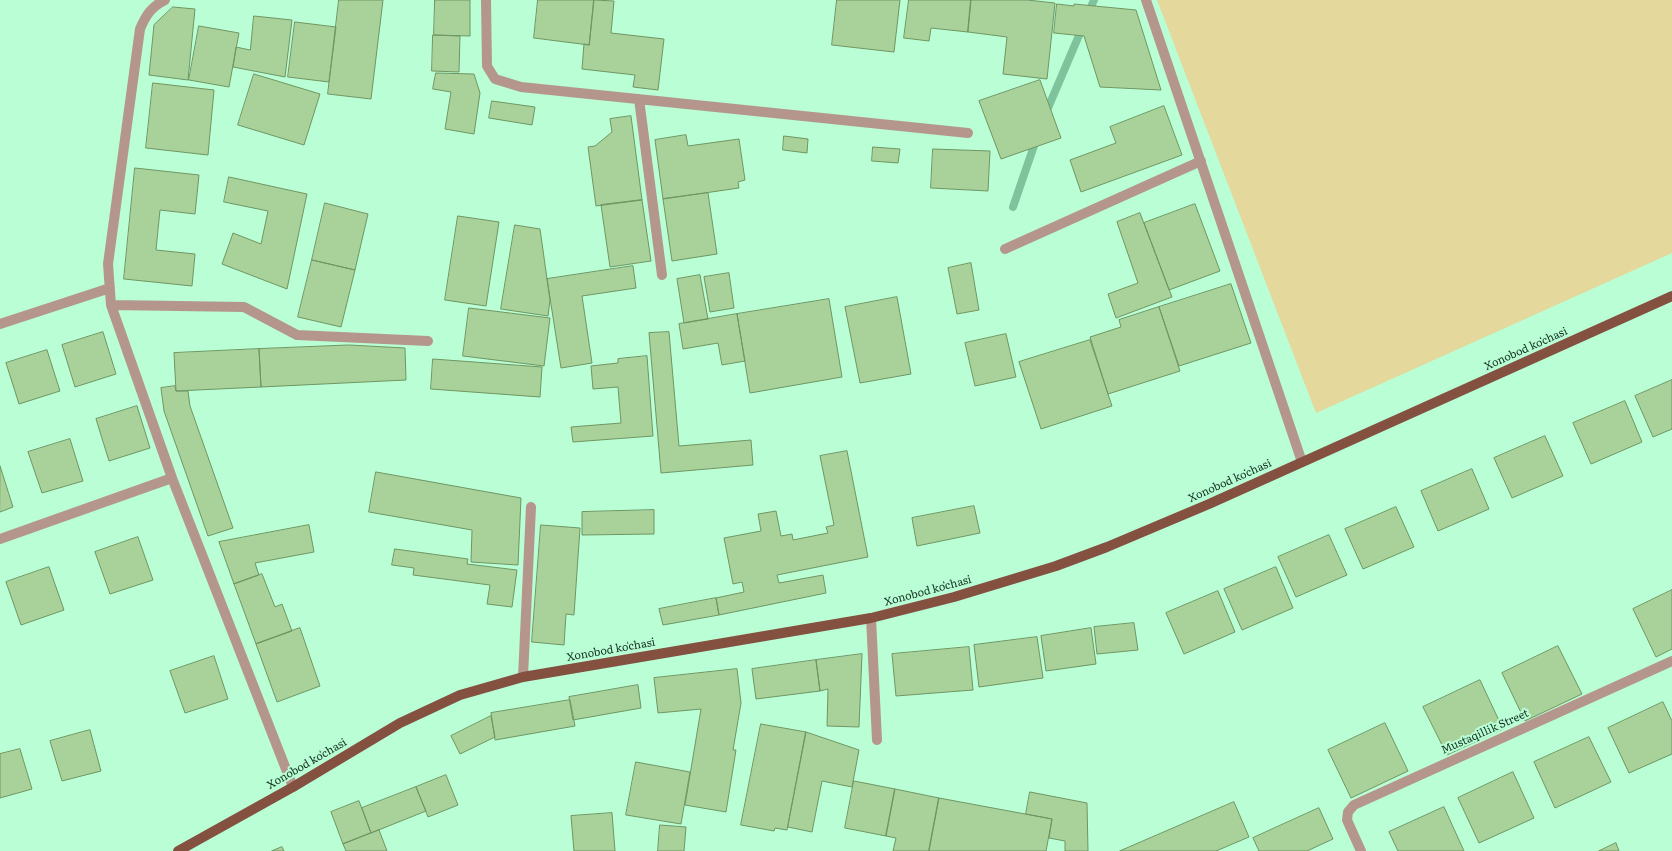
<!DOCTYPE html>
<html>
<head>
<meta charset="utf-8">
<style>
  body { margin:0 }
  canvas { display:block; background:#b9fed5 }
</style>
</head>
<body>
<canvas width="1672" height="851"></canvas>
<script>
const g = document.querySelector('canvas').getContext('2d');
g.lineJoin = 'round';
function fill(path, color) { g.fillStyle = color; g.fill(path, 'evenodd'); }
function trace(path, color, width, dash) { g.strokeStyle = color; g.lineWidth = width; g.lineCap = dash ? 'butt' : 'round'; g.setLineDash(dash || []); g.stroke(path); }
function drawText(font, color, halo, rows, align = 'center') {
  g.font = font + ' Literata,serif'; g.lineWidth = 4; g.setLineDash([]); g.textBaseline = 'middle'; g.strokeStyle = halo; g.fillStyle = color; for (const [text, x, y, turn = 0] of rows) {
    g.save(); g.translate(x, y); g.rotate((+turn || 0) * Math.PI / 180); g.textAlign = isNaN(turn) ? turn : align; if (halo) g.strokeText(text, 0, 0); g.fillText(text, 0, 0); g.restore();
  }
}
fill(new Path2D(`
  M 1157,0 L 1672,0 L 1672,253 L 1316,413 Z`), '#e4d89c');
trace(new Path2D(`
  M 1087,16 L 1094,0
  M 1045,115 L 1083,26
  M 1013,207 L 1037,137`), '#7fc39c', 8);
const building = new Path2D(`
  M 339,0 L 383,0 L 371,99 L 328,94 Z
  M 435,0 L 470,0 L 470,36 L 434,35 Z
  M 538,0 L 594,0 L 589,45 L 534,38 Z
  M 594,0 L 614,1 L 611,33 L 664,39 L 658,90 L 633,87 L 635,75 L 582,69 L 584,44 L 589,45 Z
  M 837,0 L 900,0 L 894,52 L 832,45 Z
  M 909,0 L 971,0 L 968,32 L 931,28 L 929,41 L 904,38 Z
  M 971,0 L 1027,0 L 1055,3 L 1047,79 L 1003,74 L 1007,37 L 968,32 Z
  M 1057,4 L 1074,6 L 1074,4 L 1136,10 L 1161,90 L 1100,87 L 1084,36 L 1054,33 Z
  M 173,7 L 195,9 L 188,80 L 149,75 L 154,25 Z
  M 254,16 L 292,20 L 285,77 L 233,67 L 236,47 L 250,50 Z
  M 295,22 L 336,27 L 329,82 L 288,77 Z
  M 199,26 L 239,33 L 229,87 L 189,80 Z
  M 433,35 L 460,36 L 459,72 L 432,71 Z
  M 436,73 L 474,74 L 480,93 L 474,134 L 445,129 L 451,92 L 433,89 Z
  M 254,74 L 320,94 L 304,145 L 238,125 Z
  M 1040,80 L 1061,138 L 1001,159 L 979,101 Z
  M 153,83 L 214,90 L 208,155 L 146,148 Z
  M 492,101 L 535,107 L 532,125 L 489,118 Z
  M 1164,106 L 1182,155 L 1081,192 L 1070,160 L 1116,143 L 1110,127 Z
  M 631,116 L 642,200 L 596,206 L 588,147 L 595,146 L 612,132 L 610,119 Z
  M 686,135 L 688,146 L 739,139 L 745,180 L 738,182 L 739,188 L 663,199 L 655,140 Z
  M 784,136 L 808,139 L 807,153 L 783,150 Z
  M 873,147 L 900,149 L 898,163 L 872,161 Z
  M 933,149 L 990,151 L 988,191 L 931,188 Z
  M 135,168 L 199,175 L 195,214 L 160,210 L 156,250 L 195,254 L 192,286 L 124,279 Z
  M 229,177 L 307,194 L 287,289 L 222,264 L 233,233 L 261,244 L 268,211 L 224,202 Z
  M 708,193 L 717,254 L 672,261 L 663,199 Z
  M 642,200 L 651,261 L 610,267 L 601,205 Z
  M 325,203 L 368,214 L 355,270 L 312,260 Z
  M 1195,204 L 1220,271 L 1169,290 L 1144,223 Z
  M 1140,213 L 1172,297 L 1116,318 L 1108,294 L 1138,283 L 1117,222 Z
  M 458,216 L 499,222 L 486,306 L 445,300 Z
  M 515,225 L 540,229 L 550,300 L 548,316 L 501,309 Z
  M 312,260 L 355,270 L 341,327 L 298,317 Z
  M 971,263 L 979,310 L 957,314 L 948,268 Z
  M 633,266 L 636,288 L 582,296 L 592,363 L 561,368 L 547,279 Z
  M 729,273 L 734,308 L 710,312 L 704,277 Z
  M 700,275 L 708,319 L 684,323 L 677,279 Z
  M 1231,284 L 1251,343 L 1179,366 L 1159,307 Z
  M 897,297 L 911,374 L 860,383 L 845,307 Z
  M 829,299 L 842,377 L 750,393 L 737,314 Z
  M 1159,307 L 1180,371 L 1108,394 L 1090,337 L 1121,327 L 1119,320 Z
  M 469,308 L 550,318 L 544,366 L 463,356 Z
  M 737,314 L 745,361 L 722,365 L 718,343 L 683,349 L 679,324 Z
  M 103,332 L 116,374 L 75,387 L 62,345 Z
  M 669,332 L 679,446 L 751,440 L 753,465 L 661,473 L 649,333 Z
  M 1006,334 L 1016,377 L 975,386 L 965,343 Z
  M 1090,340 L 1112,406 L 1041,429 L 1019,362 Z
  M 349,345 L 405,348 L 406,380 L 261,387 L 259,349 Z
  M 259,349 L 261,387 L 176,391 L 174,353 Z
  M 47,350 L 60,391 L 19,404 L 6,363 Z
  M 647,356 L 653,436 L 573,442 L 571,427 L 621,423 L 618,387 L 593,389 L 591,366 L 618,363 L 618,359 Z
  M 433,359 L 542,367 L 540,397 L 431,389 Z
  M 1672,380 L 1672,429 L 1653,437 L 1635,396 Z
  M 175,386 L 176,391 L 188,391 L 190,406 L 233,528 L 208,536 L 164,411 L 161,388 Z
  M 1625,401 L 1642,442 L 1591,464 L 1573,423 Z
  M 137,406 L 150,448 L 109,461 L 96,419 Z
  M 1545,436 L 1563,476 L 1512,498 L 1494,458 Z
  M 70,439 L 83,481 L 42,493 L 28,452 Z
  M 847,451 L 868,557 L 777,575 L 779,583 L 823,575 L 826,593 L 719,615 L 716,598 L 744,592 L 742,582 L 733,584 L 724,538 L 761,531 L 758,514 L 776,511 L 781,536 L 792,534 L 793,540 L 828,533 L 826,527 L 834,525 L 820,456 Z
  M 0,466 L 13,507 L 0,512 Z
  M 1472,469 L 1489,509 L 1438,531 L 1421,491 Z
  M 376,472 L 521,498 L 518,565 L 471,562 L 472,530 L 369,512 Z
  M 974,506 L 980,533 L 917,546 L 912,518 Z
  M 1396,507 L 1414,547 L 1363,569 L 1345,529 Z
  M 654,510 L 654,534 L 582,535 L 582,512 Z
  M 309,525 L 314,552 L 255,563 L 259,575 L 234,584 L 219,542 Z
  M 541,525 L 580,528 L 574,615 L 566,614 L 564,645 L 532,642 Z
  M 1329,535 L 1347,575 L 1296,597 L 1278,557 Z
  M 138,537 L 153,580 L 110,594 L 95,552 Z
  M 395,549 L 468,559 L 467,564 L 517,570 L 512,607 L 487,604 L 490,585 L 413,575 L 414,568 L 392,565 Z
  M 49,567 L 64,610 L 21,625 L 6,582 Z
  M 1276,567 L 1293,608 L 1242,630 L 1224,589 Z
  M 262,574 L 275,607 L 282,604 L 292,631 L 256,644 L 234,584 Z
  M 1672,590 L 1672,649 L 1656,657 L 1633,609 Z
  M 1218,591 L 1235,632 L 1184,654 L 1166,613 Z
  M 716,598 L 719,615 L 663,625 L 659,609 Z
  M 1134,623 L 1138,650 L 1097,654 L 1094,627 Z
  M 300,628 L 320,686 L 277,702 L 256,644 Z
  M 1091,628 L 1096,664 L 1046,671 L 1041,636 Z
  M 1037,637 L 1043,678 L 979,687 L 974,645 Z
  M 1558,646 L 1582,694 L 1525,721 L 1502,673 Z
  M 969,647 L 973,690 L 896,696 L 892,654 Z
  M 862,654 L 859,727 L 827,726 L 828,689 L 820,691 L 816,660 Z
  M 214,656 L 228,699 L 185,713 L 170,671 Z
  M 816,660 L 820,691 L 756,699 L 752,669 Z
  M 737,669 L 741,703 L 733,750 L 736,750 L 726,812 L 685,805 L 701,709 L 658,713 L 654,678 Z
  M 1480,680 L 1503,729 L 1447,755 L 1423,707 Z
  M 638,685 L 641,708 L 573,720 L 569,697 Z
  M 570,700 L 575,726 L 495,740 L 491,713 Z
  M 1663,702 L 1672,721 L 1672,754 L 1629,773 L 1608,728 Z
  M 491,716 L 495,737 L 460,754 L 451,736 Z
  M 1385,723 L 1408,771 L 1351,798 L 1328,750 Z
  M 761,724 L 806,732 L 787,830 L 775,828 L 774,831 L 741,825 Z
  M 90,730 L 101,771 L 62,781 L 50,741 Z
  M 806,732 L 859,750 L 852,787 L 822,781 L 812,832 L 788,827 Z
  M 1589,737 L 1611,782 L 1555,808 L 1534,762 Z
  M 20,749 L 32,789 L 0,798 L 0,754 Z
  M 636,762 L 690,772 L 681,824 L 626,815 Z
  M 1513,772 L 1534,818 L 1479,843 L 1458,798 Z
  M 446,775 L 458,805 L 428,817 L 416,787 Z
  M 854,781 L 895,789 L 886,836 L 845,828 Z
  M 416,787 L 426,811 L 371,833 L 362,808 Z
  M 895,789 L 939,798 L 929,851 L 893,851 L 896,838 L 886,836 Z
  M 1030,792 L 1087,803 L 1088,851 L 1065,851 L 1065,841 L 1049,838 L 1052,819 L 1026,814 Z
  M 939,798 L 1052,819 L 1046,851 L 929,851 Z
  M 359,801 L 371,833 L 343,844 L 331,812 Z
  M 1234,802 L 1249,837 L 1216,851 L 1120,851 Z
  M 1444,807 L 1464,851 L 1398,851 L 1389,832 Z
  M 1319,808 L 1333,839 L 1307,851 L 1259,851 L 1253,838 Z
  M 612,813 L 615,851 L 574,851 L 571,816 Z
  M 660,825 L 686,827 L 684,851 L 658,851 Z
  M 379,830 L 387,851 L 346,851 L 343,844 Z
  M 1616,843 L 1619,851 L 1599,851 Z
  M 282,847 L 284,851 L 272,851 Z`);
fill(building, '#a8d29a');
trace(building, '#6f9662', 1);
trace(new Path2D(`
  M 165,0 C 151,7 146,15 140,29 L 108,264 L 111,305 L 172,478 L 293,787
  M 486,0 L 487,66 L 495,79 L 521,87 L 968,133
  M 1146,0 L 1302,462
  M 639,99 L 662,275
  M 1005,249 L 1201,161
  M 111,305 L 244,307 L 297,335 L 428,341
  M 0,324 L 110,288
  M 0,539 L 172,478
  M 871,618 L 877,740
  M 523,677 L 531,507
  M 1361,851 L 1347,820 L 1348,812 L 1354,805 L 1672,661`), '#b5968d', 10);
trace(new Path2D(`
  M 178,851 L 293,787 L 400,723 L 460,695 L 523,677 L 871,618 L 954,597 L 1056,566 L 1107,547 L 1209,504 L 1672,296`), '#845040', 10);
drawText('11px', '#163223', '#b9fed5', [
  ["Xonobod koʻchasi",1526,349,-24],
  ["Xonobod koʻchasi",1230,481,-24],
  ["Xonobod koʻchasi",928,591,-15],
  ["Xonobod koʻchasi",611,650,-10],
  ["Mustaqillik Street",1485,732,-24],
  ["Xonobod koʻchasi",307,764,-30]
]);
</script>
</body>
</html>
